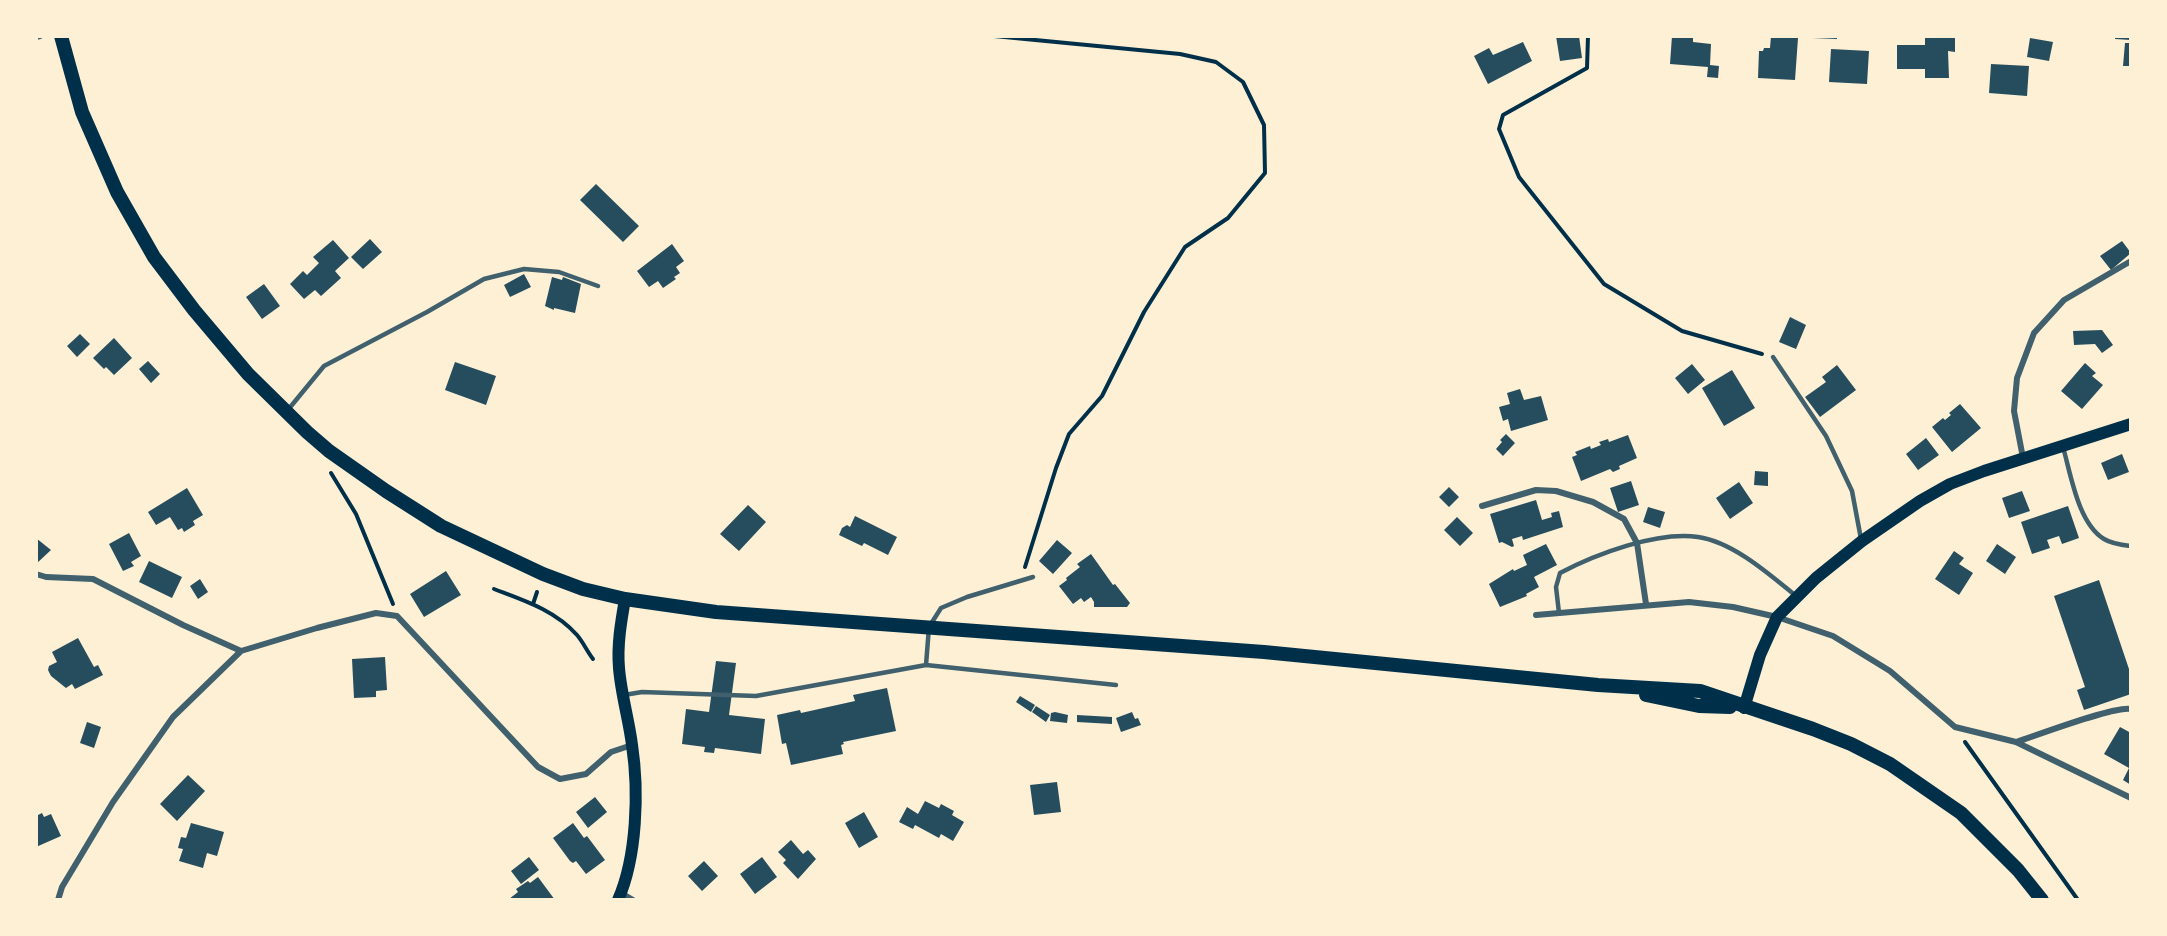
<!DOCTYPE html>
<html>
<head>
<meta charset="utf-8">
<style>
  body { margin:0 }
  #map { position:relative; width:2167px; height:936px; overflow:hidden; background:#fdf0d5; font-family:"Libre Baskerville",serif }
  canvas { display:block }
  .frame { position:absolute; inset:0; border:38px solid #fdf0d5; pointer-events:none }
</style>
</head>
<body>
<div id="map">
<canvas width="2167" height="936"></canvas>
<div class="frame"></div>
</div>
<script>
const g = document.querySelector('canvas').getContext('2d');
g.lineJoin = 'round';
function fill(path, color) { g.fillStyle = color; g.fill(path, 'evenodd'); }
function trace(path, color, width, dash) { g.strokeStyle = color; g.lineWidth = width; g.lineCap = dash ? 'butt' : 'round'; g.setLineDash(dash || []); g.stroke(path); }
fill(new Path2D(`
  M 1556,36 L 1579,36 L 1582,58 L 1560,61 Z
  M 1672,36 L 1693,36 L 1693,42 L 1711,44 L 1710,65 L 1719,66 L 1718,78 L 1707,77 L 1708,67 L 1670,64 Z
  M 1771,36 L 1798,38 L 1795,80 L 1758,78 L 1759,51 L 1763,51 L 1764,48 L 1770,48 Z
  M 1812,36 L 1837,36 L 1837,39 L 1812,38 Z
  M 1925,36 L 1955,36 L 1955,52 L 1948,51 L 1949,78 L 1925,78 L 1925,69 L 1897,69 L 1897,45 L 1925,45 Z
  M 2115,36 L 2131,36 L 2131,40 L 2115,39 Z
  M 2030,38 L 2053,42 L 2049,61 L 2027,57 Z
  M 1523,42 L 1532,61 L 1488,84 L 1474,56 L 1489,48 L 1493,55 Z
  M 2125,43 L 2131,43 L 2131,66 L 2123,66 Z
  M 1831,49 L 1869,51 L 1867,84 L 1829,82 Z
  M 1991,64 L 2029,66 L 2027,96 L 1989,93 Z
  M 596,184 L 639,226 L 623,242 L 580,200 Z
  M 370,239 L 382,252 L 363,269 L 351,257 Z
  M 333,240 L 349,258 L 335,271 L 341,278 L 321,296 L 315,290 L 304,299 L 290,284 L 303,271 L 307,275 L 319,263 L 313,257 Z
  M 2122,241 L 2131,253 L 2111,270 L 2100,256 Z
  M 672,244 L 684,261 L 676,267 L 680,273 L 674,277 L 676,279 L 663,288 L 658,281 L 649,287 L 637,271 Z
  M 524,274 L 531,287 L 510,297 L 504,285 Z
  M 552,277 L 562,280 L 563,277 L 581,284 L 575,313 L 554,308 L 554,310 L 545,306 Z
  M 264,284 L 280,306 L 262,319 L 246,297 Z
  M 1790,317 L 1806,325 L 1796,349 L 1779,342 Z
  M 2102,330 L 2113,345 L 2102,353 L 2095,344 L 2074,345 L 2073,331 Z
  M 80,334 L 90,344 L 77,357 L 67,346 Z
  M 114,338 L 132,358 L 114,375 L 106,367 L 104,369 L 93,358 Z
  M 148,361 L 160,374 L 151,383 L 139,369 Z
  M 455,362 L 496,376 L 486,405 L 445,390 Z
  M 2085,363 L 2096,373 L 2092,376 L 2103,385 L 2082,409 L 2061,391 Z
  M 1692,364 L 1705,380 L 1688,394 L 1675,378 Z
  M 1837,365 L 1856,390 L 1820,417 L 1805,397 L 1826,382 L 1822,377 Z
  M 1732,370 L 1755,408 L 1724,426 L 1702,388 Z
  M 1520,389 L 1524,400 L 1541,396 L 1548,420 L 1511,431 L 1508,419 L 1503,421 L 1499,407 L 1510,404 L 1507,393 Z
  M 1960,404 L 1981,428 L 1952,452 L 1932,427 L 1943,418 L 1945,420 L 1951,415 L 1949,413 Z
  M 1506,434 L 1515,443 L 1503,456 L 1496,449 L 1502,442 L 1500,440 Z
  M 1628,435 L 1637,458 L 1619,466 L 1620,469 L 1613,472 L 1610,469 L 1581,481 L 1572,457 L 1577,455 L 1575,452 L 1590,446 L 1591,449 L 1601,445 L 1599,442 L 1608,439 L 1609,442 Z
  M 1926,438 L 1939,455 L 1918,470 L 1906,454 Z
  M 2122,454 L 2129,472 L 2108,480 L 2101,463 Z
  M 1755,471 L 1768,472 L 1768,486 L 1754,485 Z
  M 1631,481 L 1639,505 L 1618,512 L 1610,488 Z
  M 1739,482 L 1753,503 L 1730,519 L 1716,498 Z
  M 1449,487 L 1459,497 L 1449,507 L 1439,497 Z
  M 187,488 L 203,515 L 193,521 L 195,525 L 184,532 L 182,528 L 178,530 L 170,517 L 156,525 L 148,512 Z
  M 2022,491 L 2030,511 L 2009,518 L 2002,498 Z
  M 1536,500 L 1542,520 L 1552,517 L 1551,513 L 1559,511 L 1563,527 L 1523,540 L 1522,536 L 1512,539 L 1514,546 L 1512,547 L 1502,542 L 1499,543 L 1490,514 Z
  M 748,505 L 766,522 L 739,551 L 720,534 Z
  M 2068,506 L 2079,538 L 2062,544 L 2059,536 L 2047,540 L 2050,548 L 2032,554 L 2021,522 Z
  M 1648,507 L 1665,512 L 1660,528 L 1643,522 Z
  M 855,516 L 897,537 L 888,555 L 864,543 L 862,546 L 839,535 L 842,528 L 847,525 L 850,527 Z
  M 1457,517 L 1473,533 L 1460,546 L 1444,530 Z
  M 129,533 L 141,556 L 131,562 L 134,566 L 123,571 L 109,544 Z
  M 36,538 L 51,550 L 36,564 Z
  M 1057,540 L 1072,553 L 1053,574 L 1039,561 Z
  M 1546,544 L 1557,565 L 1534,577 L 1539,587 L 1526,594 L 1527,596 L 1500,607 L 1489,584 L 1513,569 L 1514,571 L 1527,565 L 1523,555 Z
  M 1997,544 L 2016,557 L 2005,574 L 1986,561 Z
  M 1954,551 L 1964,558 L 1959,564 L 1973,573 L 1959,595 L 1935,579 Z
  M 1091,554 L 1113,585 L 1115,584 L 1130,603 L 1127,607 L 1094,607 L 1094,602 L 1091,597 L 1084,602 L 1081,598 L 1073,604 L 1059,586 L 1067,580 L 1066,578 L 1080,567 L 1077,564 Z
  M 149,561 L 182,577 L 172,598 L 139,582 Z
  M 446,571 L 461,595 L 424,617 L 410,594 Z
  M 200,579 L 208,592 L 198,599 L 190,586 Z
  M 2099,580 L 2131,675 L 2131,694 L 2084,710 L 2077,690 L 2085,687 L 2054,596 Z
  M 78,638 L 94,667 L 98,665 L 103,675 L 75,689 L 72,684 L 66,688 L 51,676 L 48,670 L 49,666 L 57,662 L 52,652 Z
  M 385,657 L 387,690 L 376,691 L 376,697 L 354,698 L 352,659 Z
  M 716,661 L 736,663 L 729,715 L 765,719 L 761,754 L 715,748 L 714,753 L 704,752 L 705,747 L 682,744 L 686,709 L 709,712 Z
  M 887,688 L 896,731 L 843,742 L 844,744 L 841,745 L 843,754 L 791,765 L 786,743 L 782,744 L 777,715 L 800,710 L 801,713 L 855,701 L 853,695 Z
  M 1020,696 L 1035,705 L 1031,712 L 1016,702 Z
  M 1036,706 L 1050,715 L 1046,722 L 1032,712 Z
  M 1055,712 L 1068,715 L 1067,723 L 1050,721 L 1051,713 Z
  M 1132,712 L 1135,719 L 1138,718 L 1141,725 L 1121,732 L 1116,718 Z
  M 1077,715 L 1112,717 L 1112,724 L 1077,722 Z
  M 87,722 L 101,727 L 94,748 L 80,743 Z
  M 2120,727 L 2131,733 L 2131,785 L 2123,780 L 2129,768 L 2104,754 Z
  M 188,775 L 205,791 L 177,821 L 160,804 Z
  M 1057,782 L 1061,812 L 1034,815 L 1030,785 Z
  M 595,797 L 607,812 L 588,828 L 576,812 Z
  M 925,801 L 939,808 L 941,804 L 954,811 L 952,815 L 964,822 L 953,841 L 941,834 L 939,838 L 915,825 L 913,829 L 899,822 L 907,807 L 918,814 Z
  M 864,812 L 878,837 L 859,848 L 845,823 Z
  M 42,813 L 44,817 L 51,814 L 61,836 L 36,847 L 36,816 Z
  M 191,823 L 224,832 L 217,856 L 207,853 L 203,868 L 179,861 L 183,849 L 178,848 L 181,837 L 186,838 Z
  M 573,823 L 584,838 L 587,836 L 605,860 L 586,874 L 576,861 L 573,863 L 570,861 L 553,838 Z
  M 791,840 L 803,854 L 808,850 L 816,859 L 798,879 L 783,863 L 786,860 L 778,852 Z
  M 529,857 L 539,870 L 521,884 L 511,871 Z
  M 762,857 L 777,877 L 755,894 L 740,874 Z
  M 704,861 L 718,876 L 702,891 L 688,876 Z
  M 538,877 L 555,900 L 510,900 L 509,899 L 518,892 L 516,889 L 528,881 L 530,883 Z`), '#264d5e');
trace(new Path2D(`
  M 994,36 L 1180,54 L 1216,62 L 1243,82 L 1264,125 L 1265,173 L 1228,218 L 1185,247 L 1144,312 L 1102,396 L 1069,434 L 1056,468 L 1025,567
  M 1588,36 L 1587,68 L 1503,115 L 1499,129 L 1519,177 L 1604,284 L 1682,331 L 1762,354
  M 331,473 L 356,514 L 393,604
  M 494,589 C 523,600 555,610 577,635 C 583,642 587,651 593,659
  M 533,604 L 537,592
  M 1965,742 L 2078,900`), '#003049', 4);
trace(new Path2D(`
  M 1773,357 L 1826,436 L 1852,491 L 1861,539
  M 287,411 L 324,366 L 427,312 L 484,279 L 524,269 L 559,272 L 598,286
  M 2063,447 C 2071,475 2078,523 2104,539 C 2112,544 2122,545 2131,546
  M 1559,613 L 1556,587 L 1560,573 C 1596,554 1657,531 1698,537 C 1733,542 1769,574 1796,596
  M 926,665 L 929,627 L 941,608 L 967,597 L 1033,577
  M 624,695 L 642,692 L 756,696 L 926,665 L 1116,685`), '#3f606c', 4.5);
trace(new Path2D(`
  M 36,37 L 40,36
  M 2023,458 L 2014,411 L 2017,378 L 2034,333 L 2064,300 L 2131,261
  M 1482,506 L 1536,490 L 1556,491 L 1593,502 L 1624,519 L 1637,543 L 1646,604
  M 36,574 L 46,577 L 93,579 L 183,625 L 241,651
  M 1536,615 L 1689,602 L 1733,607 L 1777,617 L 1833,636 L 1890,671 L 1955,727 L 2016,742 L 2131,798
  M 2016,742 C 2035,736 2116,705 2131,709
  M 621,893 L 633,900
  M 58,900 L 62,887 L 113,802 L 173,717 L 241,651 L 317,628 L 376,613 L 397,616 L 538,767 L 560,779 L 586,774 L 611,752 L 632,745`), '#3f606c', 6);
trace(new Path2D(`
  M 1744,708 L 1760,655 L 1777,617 L 1816,578 L 1862,541 L 1920,501 L 1950,484 L 1984,471 L 2131,424
  M 618,900 C 637,857 639,791 632,745 C 629,720 621,694 619,668 C 617,645 621,622 625,599`), '#003049', 12);
trace(new Path2D(`
  M 61,36 L 82,112 L 117,192 L 154,257 L 194,310 L 248,374 L 307,432 L 329,451 L 386,491 L 441,526 L 543,574 L 583,589 L 625,599 L 716,612 L 1264,652 L 1598,685 L 1700,691 L 1813,729 L 1851,744 L 1890,764 L 1961,813 L 2018,870 L 2042,900
  M 1646,695 L 1699,706 L 1730,707`), '#003049', 14);
</script>
</body>
</html>
